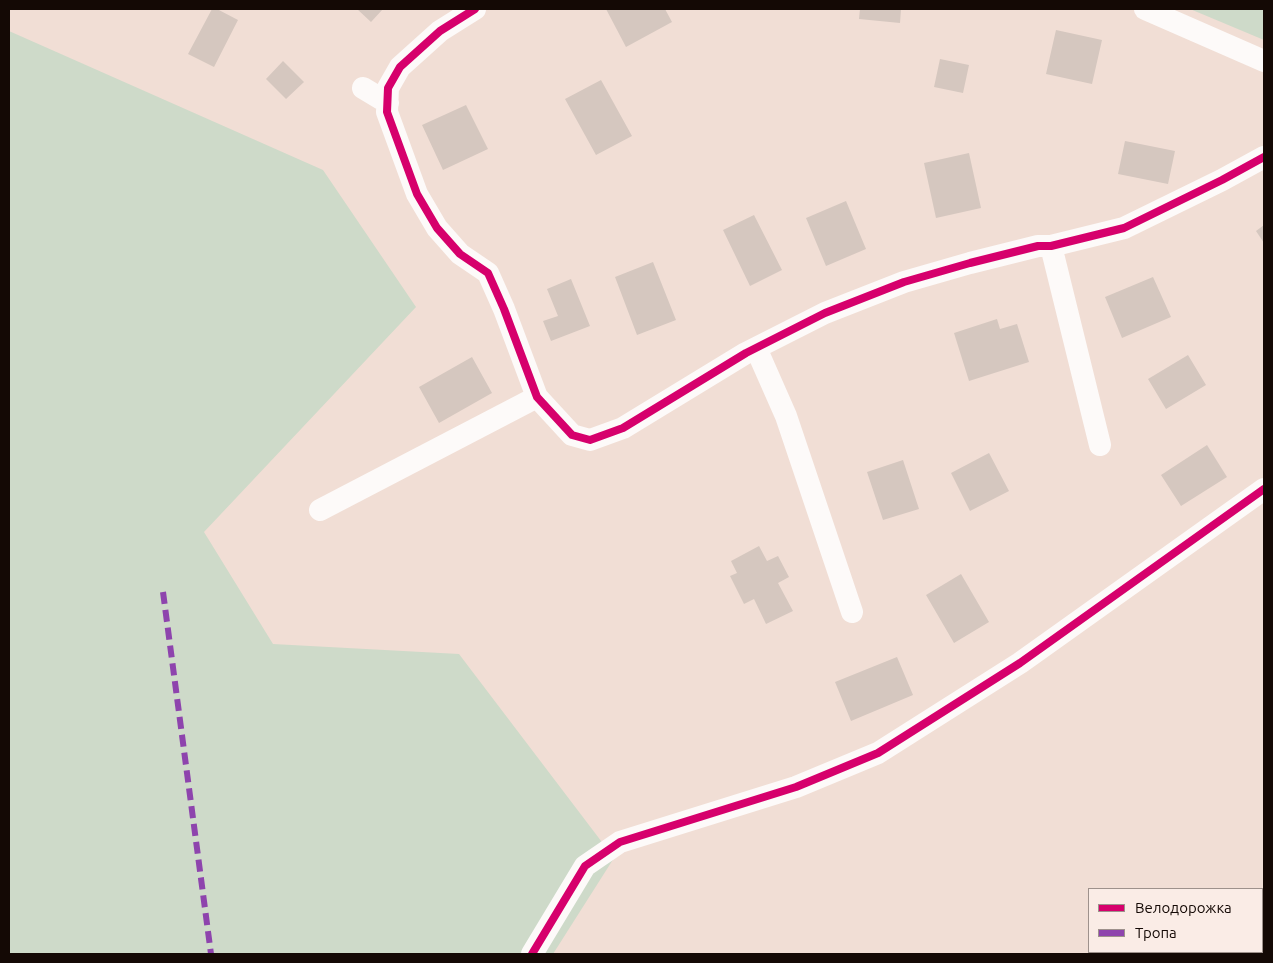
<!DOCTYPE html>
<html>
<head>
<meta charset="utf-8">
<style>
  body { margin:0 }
  #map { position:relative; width:1273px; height:963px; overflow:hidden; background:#f1ded5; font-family:Ubuntu,sans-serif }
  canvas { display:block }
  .frame { position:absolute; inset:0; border:10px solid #140905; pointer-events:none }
  .legend { position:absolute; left:1088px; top:888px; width:175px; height:65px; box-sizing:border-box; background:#faece6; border:1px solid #9e918c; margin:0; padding:6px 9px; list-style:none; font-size:15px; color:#140905 }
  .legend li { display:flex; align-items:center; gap:10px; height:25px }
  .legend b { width:25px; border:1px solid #9e918c }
</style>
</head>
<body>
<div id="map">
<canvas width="1273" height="963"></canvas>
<div class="frame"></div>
<ul class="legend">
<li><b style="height:6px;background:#d6006c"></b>Велодорожка</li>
<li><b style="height:6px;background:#8e44ad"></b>Тропа</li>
</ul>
</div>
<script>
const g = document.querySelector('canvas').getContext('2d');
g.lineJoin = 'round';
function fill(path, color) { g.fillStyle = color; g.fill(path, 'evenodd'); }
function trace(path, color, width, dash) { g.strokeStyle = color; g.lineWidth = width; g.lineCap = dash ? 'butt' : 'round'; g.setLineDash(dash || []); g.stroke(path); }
fill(new Path2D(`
  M 1190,9 L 1264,9 L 1264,40 Z
  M 9,31 L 323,170 L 416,307 L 204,532 L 273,644 L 459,654 L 614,858 L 553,954 L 9,954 Z`), '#cedac9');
fill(new Path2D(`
  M 212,9 L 217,9 L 238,20 L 214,67 L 188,54 Z
  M 357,9 L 383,9 L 371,22 Z
  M 606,9 L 665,9 L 672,22 L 626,47 Z
  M 860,9 L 901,9 L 900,23 L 859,19 Z
  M 1056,30 L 1102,40 L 1092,84 L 1046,74 Z
  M 940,59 L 969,65 L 963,93 L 934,87 Z
  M 283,61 L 304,82 L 286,99 L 266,79 Z
  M 601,80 L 632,136 L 596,155 L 565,99 Z
  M 466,105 L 488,149 L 443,170 L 422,125 Z
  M 1125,141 L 1175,151 L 1168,184 L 1118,174 Z
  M 969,153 L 981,208 L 936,218 L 924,163 Z
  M 846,201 L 866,249 L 826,266 L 806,218 Z
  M 754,215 L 782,270 L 750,286 L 723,230 Z
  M 1264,225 L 1264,243 L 1256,231 Z
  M 653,262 L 676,320 L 637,335 L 615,277 Z
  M 1153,277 L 1171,317 L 1122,338 L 1105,297 Z
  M 571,279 L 590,326 L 551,341 L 543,321 L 558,316 L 547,289 Z
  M 997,319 L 1000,329 L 1017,324 L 1029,362 L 969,381 L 954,333 Z
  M 1188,355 L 1206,385 L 1166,409 L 1148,379 Z
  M 472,357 L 492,393 L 439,423 L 419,387 Z
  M 1207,445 L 1227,477 L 1181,506 L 1161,475 Z
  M 989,453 L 1009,491 L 970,511 L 951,473 Z
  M 903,460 L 919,509 L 883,520 L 867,472 Z
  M 759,546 L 767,561 L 778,556 L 789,577 L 778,583 L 793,611 L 766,624 L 754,599 L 744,604 L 730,576 L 737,573 L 731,561 Z
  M 961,574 L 989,622 L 954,643 L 926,595 Z
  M 897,657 L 913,695 L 851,721 L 835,682 Z`), '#d5c7bf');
trace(new Path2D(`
  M 1262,936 L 1264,935
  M 1234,954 L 1238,952`), '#dad4d2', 3, [4, 2.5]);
trace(new Path2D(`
  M 475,9 L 440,31 L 400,67 L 388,88 L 387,112 L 417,194 L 437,228 L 460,254 L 488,273 L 504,309 L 537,397 L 572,435 L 590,440 L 623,428 L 746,353 L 825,313 L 904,282 L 970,263 L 1038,246 L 1051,246 L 1124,228 L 1222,180 L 1264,157
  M 1145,9 L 1264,61
  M 363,88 L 388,103
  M 1051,246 L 1100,445
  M 756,348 L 786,416 L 852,612
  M 320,510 L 537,397
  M 532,954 L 585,866 L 620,842 L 796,787 L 878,753 L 1020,663 L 1264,489`), '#fdfaf9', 22);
trace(new Path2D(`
  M 163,592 L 211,954`), '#8e44ad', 6, [12, 6]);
trace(new Path2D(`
  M 475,9 L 440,31 L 400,67 L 388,88 L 387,112 L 417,194 L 437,228 L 460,254 L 488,273 L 504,309 L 537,397 L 572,435 L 590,440 L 623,428 L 746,353 L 825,313 L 904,282 L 970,263 L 1038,246 L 1051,246 L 1124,228 L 1222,180 L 1264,157
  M 532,954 L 585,866 L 620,842 L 796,787 L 878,753 L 1020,663 L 1264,489`), '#d6006c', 8);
</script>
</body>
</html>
